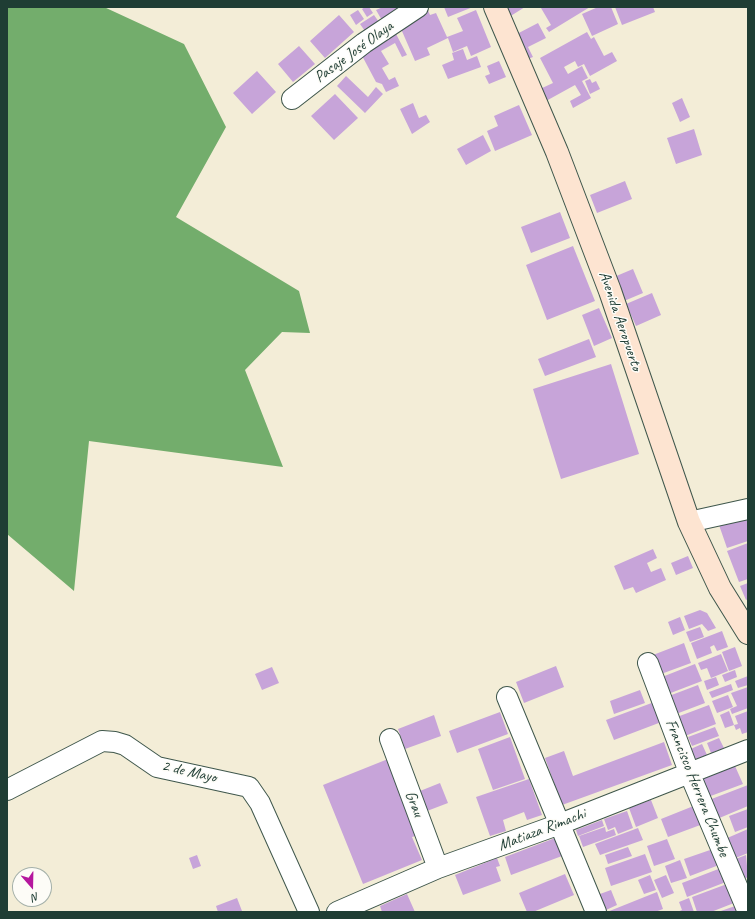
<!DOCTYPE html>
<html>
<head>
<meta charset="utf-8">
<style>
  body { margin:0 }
  #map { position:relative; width:755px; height:919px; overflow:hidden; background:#f3edd7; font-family:Caveat,sans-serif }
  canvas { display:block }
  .frame { position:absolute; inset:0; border:8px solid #1f3d34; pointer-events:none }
  .north { position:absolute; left:12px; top:867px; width:40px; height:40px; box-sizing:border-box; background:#fdfcf7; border:1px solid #a4b0a9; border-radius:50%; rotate:160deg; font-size:11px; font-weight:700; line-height:16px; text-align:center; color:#1f3d34 }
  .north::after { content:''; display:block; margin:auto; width:14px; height:18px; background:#b5179e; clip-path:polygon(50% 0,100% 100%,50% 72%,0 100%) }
</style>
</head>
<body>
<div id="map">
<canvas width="755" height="919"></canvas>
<div class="frame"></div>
<div class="north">N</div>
</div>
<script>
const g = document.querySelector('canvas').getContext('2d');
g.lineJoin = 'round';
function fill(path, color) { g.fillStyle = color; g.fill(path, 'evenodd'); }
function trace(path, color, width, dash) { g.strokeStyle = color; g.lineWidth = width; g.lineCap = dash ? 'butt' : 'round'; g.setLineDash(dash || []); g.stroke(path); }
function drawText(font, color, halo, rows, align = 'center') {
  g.font = font + ' Caveat,sans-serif'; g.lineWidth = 3; g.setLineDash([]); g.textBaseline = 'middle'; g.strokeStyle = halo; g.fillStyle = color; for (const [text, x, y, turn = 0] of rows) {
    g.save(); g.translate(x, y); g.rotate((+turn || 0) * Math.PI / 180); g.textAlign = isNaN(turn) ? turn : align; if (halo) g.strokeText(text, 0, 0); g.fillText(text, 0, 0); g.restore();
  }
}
fill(new Path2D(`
  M 7,7 L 104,7 L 184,44 L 226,127 L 176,217 L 299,291 L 310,333 L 282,332 L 245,370 L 283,467 L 89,441 L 74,591 L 7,534 Z`), '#73ad6c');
fill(new Path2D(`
  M 365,7 L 369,7 L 373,13 L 367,17 L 362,9 Z
  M 383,7 L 409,7 L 383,22 L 376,10 Z
  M 444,7 L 473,7 L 448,17 Z
  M 503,7 L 525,7 L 509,17 Z
  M 543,7 L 590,7 L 549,32 L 546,28 L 551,25 L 541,8 Z
  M 598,7 L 611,7 L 618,24 L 592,36 L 582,14 Z
  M 615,7 L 653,7 L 655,12 L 622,25 Z
  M 427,8 L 430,15 L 436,13 L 447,37 L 463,31 L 457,18 L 476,10 L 491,47 L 471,56 L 467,46 L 453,52 L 448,38 L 427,48 L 430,55 L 415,61 L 398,22 Z
  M 358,10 L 364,19 L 356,25 L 350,15 Z
  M 339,15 L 354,32 L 325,58 L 310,41 Z
  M 374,15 L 381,25 L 367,34 L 360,24 Z
  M 538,23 L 546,38 L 528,47 L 533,57 L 525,60 L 513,36 Z
  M 395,32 L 407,55 L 402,57 L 395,43 L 381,51 L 389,64 L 382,68 L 389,80 L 395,77 L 399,86 L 386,92 L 382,84 L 376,82 L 359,50 Z
  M 587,32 L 591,39 L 594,37 L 604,56 L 612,52 L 617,61 L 590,76 L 584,64 L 578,67 L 575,61 L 564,67 L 568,74 L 582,66 L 588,78 L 582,81 L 591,98 L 573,108 L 570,101 L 581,95 L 575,85 L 546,101 L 540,89 L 553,83 L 540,58 Z
  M 299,46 L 315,64 L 293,82 L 278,64 Z
  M 463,49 L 467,60 L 477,56 L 481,67 L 448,79 L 442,65 L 454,60 L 452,53 Z
  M 499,61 L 506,77 L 489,84 L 485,76 L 490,74 L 487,66 Z
  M 257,71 L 276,92 L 252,114 L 233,93 Z
  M 346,76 L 368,97 L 376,87 L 383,94 L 365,113 L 337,86 Z
  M 590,79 L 592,83 L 596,81 L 600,89 L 590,94 L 585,81 Z
  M 335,94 L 358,118 L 334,140 L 311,116 Z
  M 682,98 L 690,117 L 680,122 L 672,103 Z
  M 413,103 L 419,118 L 426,115 L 430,122 L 412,134 L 400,109 Z
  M 519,105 L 532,135 L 495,151 L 487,131 L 498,126 L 494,116 Z
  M 694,129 L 702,155 L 676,164 L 667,138 Z
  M 483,135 L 491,151 L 466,165 L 457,149 Z
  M 625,181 L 632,199 L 597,213 L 590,195 Z
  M 560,212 L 570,238 L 531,253 L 521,227 Z
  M 573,246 L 595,301 L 547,320 L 526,265 Z
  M 633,269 L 643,293 L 624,301 L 614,277 Z
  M 652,293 L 661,315 L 636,326 L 626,304 Z
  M 599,308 L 612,338 L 594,346 L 582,315 Z
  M 589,339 L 596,357 L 545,376 L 538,359 Z
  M 611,364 L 639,454 L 561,479 L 533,389 Z
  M 748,515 L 748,541 L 727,548 L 719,525 Z
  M 748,543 L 748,579 L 739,582 L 727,551 Z
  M 653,549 L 657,558 L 647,563 L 651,572 L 661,568 L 666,580 L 636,593 L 633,587 L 624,590 L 614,566 Z
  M 688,556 L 693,568 L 676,575 L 671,563 Z
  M 748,583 L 748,599 L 746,600 L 740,586 Z
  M 700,610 L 707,613 L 716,628 L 708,631 L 702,624 L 689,629 L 684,616 Z
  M 680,617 L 685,630 L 673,635 L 668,622 Z
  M 700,627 L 704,637 L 690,642 L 686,632 Z
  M 722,631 L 728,647 L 717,651 L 714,645 L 710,647 L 712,653 L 697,659 L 691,643 Z
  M 684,643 L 691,663 L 661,674 L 653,655 Z
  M 735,647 L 742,666 L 729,671 L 722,652 Z
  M 721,654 L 728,671 L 711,678 L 707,668 L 701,670 L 698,663 Z
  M 695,664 L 702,681 L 668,694 L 662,677 Z
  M 556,666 L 564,687 L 524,703 L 516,682 Z
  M 272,667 L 279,683 L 262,690 L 255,674 Z
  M 735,670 L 737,677 L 725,682 L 722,675 Z
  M 748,676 L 748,685 L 738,688 L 735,681 Z
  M 716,677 L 719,685 L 707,690 L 704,681 Z
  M 731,684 L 733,690 L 712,698 L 709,692 Z
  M 698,685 L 705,703 L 676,714 L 669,696 Z
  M 748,687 L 748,708 L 732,714 L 730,709 L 737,706 L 731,693 Z
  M 640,690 L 645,703 L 614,714 L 610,701 Z
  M 728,695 L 733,707 L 717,713 L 712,701 Z
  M 657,701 L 664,721 L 614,740 L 606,720 Z
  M 709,705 L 716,724 L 685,736 L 677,717 Z
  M 729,711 L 734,725 L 725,728 L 720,715 Z
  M 748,711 L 748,732 L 742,734 L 740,728 L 736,730 L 734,725 L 738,724 L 735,716 Z
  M 500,712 L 508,734 L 457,753 L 449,731 Z
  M 434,715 L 441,736 L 405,749 L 398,729 Z
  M 715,727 L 719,736 L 692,746 L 688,737 Z
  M 510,737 L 525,779 L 493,790 L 478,749 Z
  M 719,738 L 724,748 L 711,753 L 707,743 Z
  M 664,742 L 672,765 L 562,805 L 545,758 L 564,751 L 573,776 Z
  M 702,744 L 707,755 L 688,762 L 684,752 Z
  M 388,759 L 419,835 L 412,837 L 422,860 L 363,884 L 323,785 Z
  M 735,766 L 743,784 L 708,797 L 701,779 Z
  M 529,779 L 542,815 L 527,820 L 524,812 L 503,820 L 506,831 L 490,836 L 476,797 Z
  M 440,783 L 448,803 L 427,811 L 420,791 Z
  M 748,785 L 748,806 L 717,819 L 709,800 Z
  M 651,800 L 658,818 L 636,827 L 629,808 Z
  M 696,805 L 703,824 L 668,837 L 661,819 Z
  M 748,809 L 748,827 L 735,832 L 729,816 Z
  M 627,811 L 633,828 L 618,834 L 615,827 L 608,830 L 604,819 Z
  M 602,820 L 604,826 L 578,836 L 576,830 Z
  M 605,827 L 606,832 L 614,829 L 616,835 L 583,847 L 579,836 Z
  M 638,828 L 643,840 L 600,855 L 595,844 Z
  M 748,829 L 748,853 L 733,859 L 725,839 Z
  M 555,838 L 562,856 L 511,875 L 505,857 Z
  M 667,839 L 675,859 L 654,866 L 647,846 Z
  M 628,847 L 632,856 L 608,864 L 605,855 Z
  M 713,849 L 719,865 L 690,876 L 684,859 Z
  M 645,854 L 652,872 L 611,886 L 605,868 Z
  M 197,855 L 201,866 L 193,869 L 189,858 Z
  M 746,855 L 748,877 L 741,880 L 733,860 Z
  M 497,858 L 500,866 L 496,867 L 501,881 L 463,895 L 455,875 Z
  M 680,860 L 687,878 L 671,883 L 665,866 Z
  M 721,868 L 726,882 L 687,897 L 682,883 Z
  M 565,874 L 574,895 L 533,912 L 527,912 L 519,893 Z
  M 650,875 L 656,890 L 644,894 L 638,880 Z
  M 666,875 L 674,893 L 662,898 L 654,880 Z
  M 727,884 L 734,903 L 711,912 L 697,912 L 692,897 Z
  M 611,890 L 617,905 L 606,910 L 600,894 Z
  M 657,892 L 663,909 L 655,912 L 607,912 Z
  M 407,894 L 415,912 L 382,912 L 380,906 Z
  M 237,898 L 242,911 L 218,912 L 216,906 Z
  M 689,898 L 694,912 L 677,912 L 682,910 L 679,902 Z
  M 738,905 L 740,912 L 718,912 Z`), '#c7a4d9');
const street = new Path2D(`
  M 292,99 L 364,43 L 418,7
  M 689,522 L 748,509
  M 648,663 L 689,772 L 748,912
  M 507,697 L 596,912
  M 390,739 L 438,868
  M 7,790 L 102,741 L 115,742 L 125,745 L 157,767 L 249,787 L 260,803 L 309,912
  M 337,912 L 438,868 L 560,824 L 748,750`);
const secondary = new Path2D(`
  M 495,7 L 557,152 L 610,291 L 689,522 L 720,588 L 748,633`);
trace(street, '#3f574c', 22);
trace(secondary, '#3f574c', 24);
trace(street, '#fff', 20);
trace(secondary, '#fde4d1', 22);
drawText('16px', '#1f3d34', '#fdfcf7', [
  ["Pasaje José Olaya",354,52,-36],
  ["Avenida Aeropuerto",620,321,71],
  ["2 de Mayo",189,772,13],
  ["Francisco Herrera Chumbe",697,788,68],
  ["Grau",414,804,69],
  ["Matiaza Rimachi",542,830,-21]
]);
</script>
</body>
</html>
